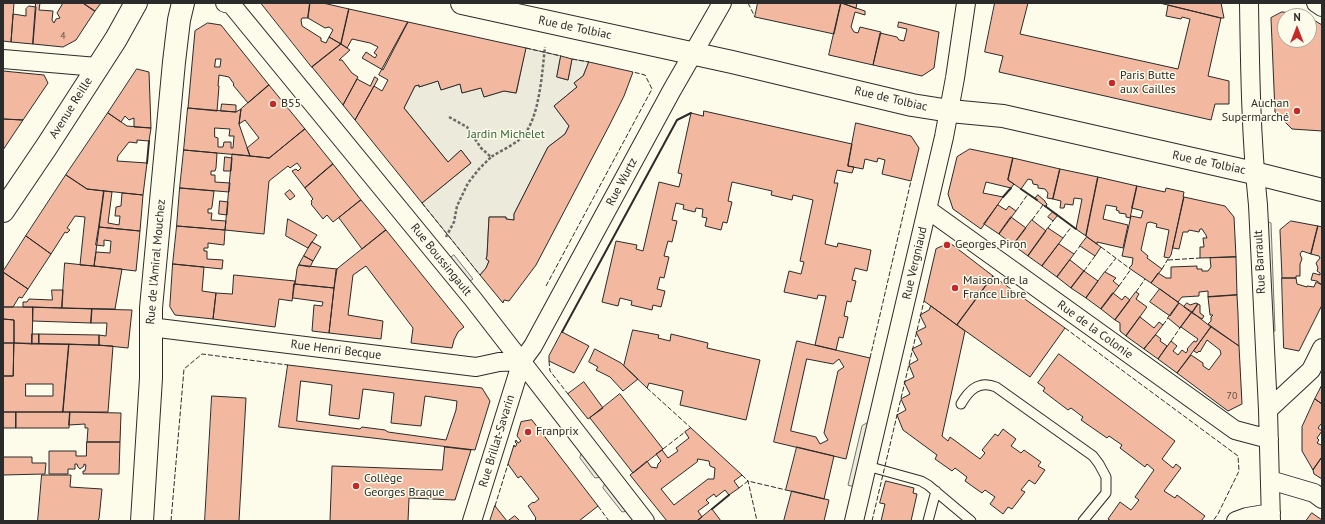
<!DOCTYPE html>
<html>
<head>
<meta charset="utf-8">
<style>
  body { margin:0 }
  #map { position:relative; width:1325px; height:524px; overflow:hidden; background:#fdfbea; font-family:"PT Sans",sans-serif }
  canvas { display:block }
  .frame { position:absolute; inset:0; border:4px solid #2b2b2b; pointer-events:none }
  .north { position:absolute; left:1277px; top:8px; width:40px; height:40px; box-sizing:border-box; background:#fdfbea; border:1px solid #a9a89e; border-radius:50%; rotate:0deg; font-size:11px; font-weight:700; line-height:16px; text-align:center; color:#2b2b2b }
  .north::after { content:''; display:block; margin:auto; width:14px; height:18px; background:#c62828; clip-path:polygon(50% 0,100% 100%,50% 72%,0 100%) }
</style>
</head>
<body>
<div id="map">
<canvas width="1325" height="524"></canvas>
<div class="frame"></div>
<div class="north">N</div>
</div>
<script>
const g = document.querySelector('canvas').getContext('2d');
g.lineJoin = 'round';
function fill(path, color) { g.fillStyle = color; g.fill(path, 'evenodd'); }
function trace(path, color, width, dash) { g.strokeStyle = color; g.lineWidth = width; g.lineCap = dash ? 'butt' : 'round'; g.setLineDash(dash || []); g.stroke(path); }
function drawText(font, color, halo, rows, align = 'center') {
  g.font = font + ' "PT Sans",sans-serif'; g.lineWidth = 3; g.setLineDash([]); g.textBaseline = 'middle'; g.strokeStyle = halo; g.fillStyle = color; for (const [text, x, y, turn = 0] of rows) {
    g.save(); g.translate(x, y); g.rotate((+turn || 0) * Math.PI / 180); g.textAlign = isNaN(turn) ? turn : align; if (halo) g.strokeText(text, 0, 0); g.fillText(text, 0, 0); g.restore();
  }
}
const green = new Path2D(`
  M 526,48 L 561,56 L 557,77 L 568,80 L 572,59 L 589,62 L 583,76 L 574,83 L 577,87 L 554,106 L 569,126 L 565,134 L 548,147 L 514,214 L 514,220 L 506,219 L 506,217 L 489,217 L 487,256 L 486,259 L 489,261 L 486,268 L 480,275 L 422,203 L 471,163 L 461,150 L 448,162 L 404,108 L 415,86 L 419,85 L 419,87 L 438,81 L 441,90 L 460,84 L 462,93 L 481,88 L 484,97 L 504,91 L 516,93 Z`);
fill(green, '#ecebdb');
trace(green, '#74746e', 1);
const parking = new Path2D(`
  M 1265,220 L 1271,223 L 1275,331 L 1269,332 Z
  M 454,255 L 473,279 L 467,283 L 448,260 Z
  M 869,422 L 854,487 L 848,485 L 862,426 Z
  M 582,452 L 602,477 L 595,478 L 580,458 Z
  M 606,482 L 628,511 L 622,512 L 603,488 Z`);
fill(parking, '#eceadb');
trace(parking, '#74746e', 1);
const building = new Path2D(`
  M 3,3 L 14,3 L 11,42 L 3,41 Z
  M 36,3 L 40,3 L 39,10 L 53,11 L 52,20 L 54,23 L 56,19 L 60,18 L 57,13 L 63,3 L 83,3 L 95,11 L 76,40 L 63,47 L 33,44 Z
  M 83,3 L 101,3 L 95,11 Z
  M 261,3 L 310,3 L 308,18 L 302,18 L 301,20 L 302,26 L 321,38 L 321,41 L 326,43 L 329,37 L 341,44 L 312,67 Z
  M 310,3 L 323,3 L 349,9 L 341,44 L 329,37 L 333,30 L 329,27 L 325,28 L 308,18 Z
  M 758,3 L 841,3 L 834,34 L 755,17 Z
  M 841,3 L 865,11 L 865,15 L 855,12 L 851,27 L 854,32 L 858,33 L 860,27 L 881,32 L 873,65 L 829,55 Z
  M 843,3 L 857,3 L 856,8 Z
  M 995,3 L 1028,3 L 1020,34 L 1178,69 L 1190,19 L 1182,17 L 1181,19 L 1166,16 L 1168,5 L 1221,18 L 1208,76 L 1229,81 L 1229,104 L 1215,104 L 1211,120 L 999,72 L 1003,56 L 985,52 Z
  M 1160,3 L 1221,3 L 1224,18 L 1221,18 Z
  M 29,6 L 36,7 L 33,44 L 11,42 L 13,14 L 26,16 L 26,9 Z
  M 349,9 L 408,22 L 383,70 L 362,58 L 366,52 L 375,58 L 377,55 L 374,53 L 378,47 L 370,43 L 352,39 L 347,48 L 341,44 Z
  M 1282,12 L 1304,14 L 1307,16 L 1285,16 L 1285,40 L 1309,40 L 1309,17 L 1322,25 L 1322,131 L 1292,129 L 1275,112 L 1271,18 Z
  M 408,22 L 526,48 L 516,93 L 504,91 L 484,97 L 481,88 L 462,93 L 460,84 L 441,90 L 438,81 L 419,87 L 419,85 L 415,86 L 404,108 L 448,162 L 461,150 L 471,163 L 422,203 L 355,120 L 374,86 L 382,91 L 388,80 L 379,75 Z
  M 899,22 L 939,32 L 934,68 L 922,76 L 873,65 L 880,33 L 897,37 L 899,40 L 904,41 L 907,29 L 898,27 Z
  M 208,23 L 221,25 L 269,85 L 248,103 L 233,85 L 234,84 L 229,77 L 219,75 L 218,86 L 219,86 L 217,111 L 188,108 L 195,31 ZM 216,59 L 221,59 L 220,67 L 215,67 Z
  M 341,44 L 350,50 L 339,60 L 342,60 L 352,73 L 358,77 L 343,105 L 312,67 Z
  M 561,56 L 572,59 L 568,80 L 557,77 Z
  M 589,62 L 633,72 L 624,96 L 609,126 L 536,265 L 509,301 L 504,300 L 503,303 L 480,275 L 486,268 L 489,261 L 486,259 L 487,256 L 489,217 L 506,217 L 506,219 L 514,220 L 514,214 L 548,147 L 565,134 L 569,126 L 554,106 L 577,87 L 574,83 L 583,76 Z
  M 137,69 L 149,72 L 151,128 L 134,127 L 134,118 L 129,120 L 125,116 L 121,122 L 108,113 Z
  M 3,71 L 44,75 L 48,83 L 23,120 L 3,119 Z
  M 375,77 L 378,79 L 355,120 L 343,105 L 357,79 L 370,86 Z
  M 269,85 L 305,129 L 269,158 L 250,156 L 247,148 L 259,138 L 245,120 L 239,124 L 241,109 Z
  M 222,104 L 236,105 L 236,112 L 221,111 Z
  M 188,108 L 236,112 L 241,109 L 239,124 L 250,156 L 184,150 ZM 215,128 L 230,129 L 229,136 L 234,136 L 233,148 L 231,148 L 231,142 L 224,142 L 223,147 L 218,147 L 218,138 L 215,137 Z
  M 704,111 L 852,144 L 848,166 L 854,167 L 852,173 L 837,170 L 834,183 L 838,183 L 825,244 L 837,247 L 838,243 L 871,250 L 867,271 L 855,268 L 852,280 L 856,281 L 851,302 L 847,301 L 844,316 L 848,317 L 843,338 L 839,337 L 836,350 L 815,345 L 826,296 L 818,295 L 817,299 L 784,292 L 789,271 L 801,274 L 804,262 L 800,261 L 813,200 L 793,195 L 792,200 L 771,195 L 772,191 L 732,182 L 728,201 L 732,202 L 727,223 L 723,222 L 721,230 L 705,226 L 707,218 L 702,217 L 703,209 L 696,208 L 695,212 L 683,209 L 684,205 L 676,203 L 672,220 L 677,221 L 672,242 L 668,241 L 664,256 L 669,257 L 664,278 L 660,277 L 657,289 L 665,291 L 661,307 L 653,305 L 652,310 L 631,305 L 632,301 L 620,298 L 618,306 L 602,302 L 616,241 L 637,245 L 636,249 L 643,251 L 659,182 L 679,187 L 682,174 L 678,173 L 691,113 L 703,116 Z
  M 108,113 L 127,126 L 151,128 L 149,141 L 137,140 L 137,143 L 129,142 L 118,156 L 117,161 L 147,163 L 143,195 L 87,189 L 66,175 Z
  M 3,119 L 23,120 L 3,150 Z
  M 856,123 L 911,136 L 919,148 L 911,181 L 882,174 L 885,160 L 878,158 L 877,162 L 865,159 L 863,169 L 848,166 Z
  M 305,129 L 333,164 L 305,188 L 292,171 L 296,169 L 298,171 L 301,168 L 297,163 L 290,168 L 288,166 L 269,181 L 264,234 L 225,230 L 232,154 L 269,158 Z
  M 970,149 L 1013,158 L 1008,180 L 1014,184 L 1011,188 L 986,182 L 983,193 L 1003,197 L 981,229 L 953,209 L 948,194 L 957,157 Z
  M 184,150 L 217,153 L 216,168 L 215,171 L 211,171 L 211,175 L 215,175 L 215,182 L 230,183 L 229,192 L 180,188 Z
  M 225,157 L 232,158 L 231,171 L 224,171 Z
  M 1013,158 L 1060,169 L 1053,199 L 1047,198 L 1048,193 L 1045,189 L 1038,188 L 1038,185 L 1033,184 L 1032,180 L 1028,179 L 1021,189 L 1008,180 Z
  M 333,164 L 361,200 L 333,222 L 327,215 L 323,219 L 311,204 L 312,203 L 311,201 L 313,199 L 305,188 Z
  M 1060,169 L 1098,177 L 1086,236 L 1076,229 L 1082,199 L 1074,198 L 1073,205 L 1065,204 L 1064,208 L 1060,208 L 1061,201 L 1053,199 Z
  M 66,175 L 87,189 L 104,191 L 94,266 L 80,265 L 85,217 L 75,216 L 67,228 L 70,230 L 67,233 L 65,232 L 51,254 L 26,236 Z
  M 1098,177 L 1137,186 L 1130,218 L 1126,217 L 1126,214 L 1119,213 L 1119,211 L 1116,210 L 1117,207 L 1106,205 L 1103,219 L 1128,225 L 1123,248 L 1097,242 L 1097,244 L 1086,236 Z
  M 1137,186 L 1165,192 L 1166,188 L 1184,192 L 1183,197 L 1184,197 L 1171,255 L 1169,258 L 1164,257 L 1169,230 L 1156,227 L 1157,224 L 1150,222 L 1147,223 L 1141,250 L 1148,256 L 1147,258 L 1162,269 L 1151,283 L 1129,268 L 1132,265 L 1133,258 L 1122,256 L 1131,216 L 1141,218 L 1143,211 L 1132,208 Z
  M 180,188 L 214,191 L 212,207 L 211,209 L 208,209 L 208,213 L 212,213 L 211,220 L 226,221 L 225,230 L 177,226 Z
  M 290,190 L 295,196 L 290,200 L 285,194 Z
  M 104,191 L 112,192 L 108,223 L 119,225 L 120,216 L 115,216 L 116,207 L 121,206 L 122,193 L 143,195 L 140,231 L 99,227 Z
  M 1038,195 L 1045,201 L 1045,202 L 1047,204 L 1046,207 L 1035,199 Z
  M 1184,197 L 1225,206 L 1234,217 L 1236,257 L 1200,258 L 1200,247 L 1204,247 L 1203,238 L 1207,238 L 1206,235 L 1202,229 L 1200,229 L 1199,232 L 1189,230 L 1188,232 L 1183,232 L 1179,249 L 1173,248 Z
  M 361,200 L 386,230 L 362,249 L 339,218 Z
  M 220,201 L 228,202 L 227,215 L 219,214 Z
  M 998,205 L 1006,210 L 1009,206 L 1016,211 L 999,234 L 984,224 Z
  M 1053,212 L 1058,215 L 1053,221 L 1048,217 Z
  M 1011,217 L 1026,228 L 1013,245 L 999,234 Z
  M 288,219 L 317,235 L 308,248 L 286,236 Z
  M 1032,220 L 1046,231 L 1028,256 L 1013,245 Z
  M 1291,221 L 1318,226 L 1311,254 L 1302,251 L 1300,254 L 1302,259 L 1300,264 L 1300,276 L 1296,276 L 1296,278 L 1282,278 L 1280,230 Z
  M 177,226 L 225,230 L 224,245 L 208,243 L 208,248 L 204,248 L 204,251 L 207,251 L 207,259 L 223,260 L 222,269 L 173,264 Z
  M 1318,226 L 1322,227 L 1322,285 L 1317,281 L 1311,280 L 1313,273 L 1320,275 L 1320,273 L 1317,271 L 1318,268 L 1316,263 L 1320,258 L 1319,256 L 1311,254 Z
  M 99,227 L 140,231 L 136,271 L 94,266 L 96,252 L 110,253 L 111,241 L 104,240 L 104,246 L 96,245 Z
  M 1048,228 L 1063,238 L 1042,266 L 1028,256 Z
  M 386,230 L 464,327 L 458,332 L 454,340 L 452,348 L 411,343 L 413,328 L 366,266 L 353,275 L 348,315 L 383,321 L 381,339 L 329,333 L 336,270 Z
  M 26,236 L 51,254 L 28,289 L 3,272 Z
  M 1087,237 L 1101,247 L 1095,256 L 1080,246 Z
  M 312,242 L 321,247 L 313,261 L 304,256 Z
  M 950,243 L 993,276 L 957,325 L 924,301 L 936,249 Z
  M 1059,244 L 1074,254 L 1057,277 L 1042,266 Z
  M 304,256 L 313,261 L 310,267 L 299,265 Z
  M 1236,257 L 1237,295 L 1208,297 L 1208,291 L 1199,292 L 1199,296 L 1182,297 L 1178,302 L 1151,283 L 1158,273 L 1166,278 L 1171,278 L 1171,267 L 1197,266 L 1197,269 L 1202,269 L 1202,271 L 1208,271 L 1211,267 L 1210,258 Z
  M 1070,260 L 1084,271 L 1071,288 L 1057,277 Z
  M 65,263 L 122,269 L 115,309 L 62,308 Z
  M 173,264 L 204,267 L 202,291 L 216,293 L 213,319 L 175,315 L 170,307 Z
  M 299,265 L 337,269 L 334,288 L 295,284 L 297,269 Z
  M 1084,271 L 1098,281 L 1086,298 L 1071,288 Z
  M 3,272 L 28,289 L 22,298 L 19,297 L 13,307 L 3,307 Z
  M 1105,272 L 1116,278 L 1113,281 L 1119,286 L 1101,309 L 1086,298 Z
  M 234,275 L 295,281 L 292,301 L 279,299 L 275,327 L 213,319 L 216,293 L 232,294 Z
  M 993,276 L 1065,328 L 1030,377 L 957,325 Z
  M 1282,278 L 1296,278 L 1297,284 L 1307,287 L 1307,286 L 1314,287 L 1316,282 L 1322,285 L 1322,305 L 1299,351 L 1284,348 Z
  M 294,284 L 334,288 L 329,333 L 312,331 L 314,305 L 322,306 L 323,302 L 293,298 Z
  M 1160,289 L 1179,303 L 1170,316 L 1150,302 Z
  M 52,290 L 63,290 L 62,308 L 23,307 L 23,302 L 27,302 L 29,299 L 52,300 Z
  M 1136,292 L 1139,294 L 1136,299 L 1147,307 L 1126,336 L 1120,331 L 1120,323 L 1115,320 Z
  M 1113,293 L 1122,300 L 1125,296 L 1130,300 L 1115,320 L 1101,309 Z
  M 1237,295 L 1238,314 L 1239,346 L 1208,324 L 1211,321 L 1211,317 L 1213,315 L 1210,315 L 1208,297 Z
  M 1179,303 L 1192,312 L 1180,328 L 1168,318 Z
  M 1187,303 L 1190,305 L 1196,303 L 1198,304 L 1192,313 L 1184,307 Z
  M 1198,304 L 1200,305 L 1200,313 L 1204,316 L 1202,319 L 1192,313 Z
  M 931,306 L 965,331 L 942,436 L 948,441 L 950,437 L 980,459 L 985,453 L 982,450 L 995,434 L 998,436 L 1003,429 L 1016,439 L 1011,446 L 1021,453 L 1024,450 L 1041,462 L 1038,466 L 1045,470 L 1035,484 L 1029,480 L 1021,490 L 1025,492 L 1012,509 L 1008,507 L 1003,514 L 990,504 L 995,497 L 985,490 L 982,493 L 965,481 L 967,477 L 955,468 L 952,471 L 935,459 L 937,455 L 903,430 L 897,415 L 906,410 L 901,399 L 910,394 L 904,382 L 914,377 L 909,365 L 918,360 L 912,349 L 922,344 L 916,332 L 926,327 L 920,315 L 929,310 Z
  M 3,307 L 33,307 L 32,344 L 14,343 L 14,320 L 3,319 Z
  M 33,307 L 92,309 L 91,323 L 33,321 Z
  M 92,309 L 132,310 L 128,348 L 99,345 L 99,335 L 106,336 L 107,323 L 91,323 Z
  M 1192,312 L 1211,327 L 1177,373 L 1158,359 L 1171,341 L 1177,346 L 1173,351 L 1178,355 L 1182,350 L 1186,353 L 1188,350 L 1187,349 L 1194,341 L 1196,342 L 1198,339 L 1181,327 Z
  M 1140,317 L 1154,328 L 1159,322 L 1163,325 L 1144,349 L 1126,336 Z
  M 3,319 L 14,320 L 14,343 L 3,343 Z
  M 1211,327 L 1239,346 L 1242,404 L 1228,411 L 1177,373 L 1191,355 L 1203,363 L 1203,366 L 1209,370 L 1221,354 L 1220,350 L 1207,340 L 1200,352 L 1199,351 L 1197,353 L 1194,351 Z
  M 633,330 L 659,335 L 658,338 L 670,341 L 671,334 L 708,343 L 707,348 L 760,360 L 746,420 L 680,405 L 683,391 L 649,383 L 647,388 L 624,366 Z
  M 562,332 L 589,346 L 574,373 L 549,361 L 549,356 Z
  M 32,334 L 39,334 L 39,344 L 32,344 Z
  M 39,334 L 99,335 L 99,345 L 39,344 Z
  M 1156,335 L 1161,339 L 1160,341 L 1167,346 L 1158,359 L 1144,349 Z
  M 797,341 L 870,358 L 846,459 L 774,442 ZM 807,359 L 833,364 L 839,359 L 844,367 L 838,371 L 824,433 L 828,440 L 820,444 L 816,437 L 791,431 Z
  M 3,343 L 14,343 L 13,376 L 3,376 Z
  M 14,343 L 69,344 L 63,412 L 3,412 L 3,376 L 13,376 ZM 26,384 L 53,384 L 53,396 L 26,396 Z
  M 69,344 L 113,346 L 108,412 L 63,412 Z
  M 595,349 L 621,363 L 638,379 L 623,391 L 610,377 L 596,370 L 598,367 L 589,362 Z
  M 1059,354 L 1175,441 L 1162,459 L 1173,468 L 1176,464 L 1181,468 L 1164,491 L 1175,498 L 1177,495 L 1205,516 L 1201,521 L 1111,521 L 1108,519 L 1120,502 L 1131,510 L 1139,500 L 1135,497 L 1154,470 L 1147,464 L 1145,467 L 1120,448 L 1122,445 L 1109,436 L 1107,438 L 1081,420 L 1083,417 L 1071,408 L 1068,410 L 1043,391 L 1045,388 L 1038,383 Z
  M 288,365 L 482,388 L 490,401 L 475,450 L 279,427 ZM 301,381 L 332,385 L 329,415 L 359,419 L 363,389 L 394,393 L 391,423 L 421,426 L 425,396 L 457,401 L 456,410 L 446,440 L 388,432 L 385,430 L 362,427 L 360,429 L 297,421 Z
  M 584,382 L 603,408 L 588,419 L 568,394 Z
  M 1322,385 L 1322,404 L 1315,399 Z
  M 620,394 L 663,449 L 633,473 L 590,418 Z
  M 212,396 L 246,398 L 239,521 L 205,521 Z
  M 1315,399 L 1322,404 L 1322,425 L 1321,424 L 1318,428 L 1322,431 L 1317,438 L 1319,440 L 1317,443 L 1321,445 L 1322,445 L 1322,457 L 1313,470 L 1302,451 L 1302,427 Z
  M 3,412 L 16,412 L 16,428 L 3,428 Z
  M 16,412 L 70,412 L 69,428 L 16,428 Z
  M 70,412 L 121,413 L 120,442 L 87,442 L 88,428 L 85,428 L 85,424 L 69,425 Z
  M 532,420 L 598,506 L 579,521 L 537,521 L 535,519 L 536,518 L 528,506 L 533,502 L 534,503 L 539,499 L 521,476 L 518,478 L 508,464 L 514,445 L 515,447 L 517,444 L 515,442 L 516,440 L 518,443 L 521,441 L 517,436 L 521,422 Z
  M 691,428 L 742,475 L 734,481 L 739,488 L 729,495 L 725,490 L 716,497 L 714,494 L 706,500 L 709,503 L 698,511 L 702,517 L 697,521 L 667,521 L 630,475 L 647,461 L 651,467 L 657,468 L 658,464 L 661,461 L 656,454 L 662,450 L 668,458 L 678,451 L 676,448 L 689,438 L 685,432 ZM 698,459 L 709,461 L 710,466 L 715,468 L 714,479 L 708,479 L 674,505 L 661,489 L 697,462 Z
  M 87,442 L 120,442 L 119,474 L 83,474 L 83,471 L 85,471 L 86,465 L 84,464 L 84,466 L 80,469 L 78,467 L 77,464 L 75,464 L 75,469 L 68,469 L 68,474 L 49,474 L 49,451 L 76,451 L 76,456 L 86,456 Z
  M 445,447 L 471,450 L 455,500 L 409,498 L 408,521 L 330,521 L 332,466 L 442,470 Z
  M 797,447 L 834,456 L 824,499 L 786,490 Z
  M 3,457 L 32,457 L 32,463 L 46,463 L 45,474 L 3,475 Z
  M 1322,457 L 1322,479 L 1314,474 L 1313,470 Z
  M 42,475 L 71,475 L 70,487 L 102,489 L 99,519 L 97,521 L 38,521 Z
  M 886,481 L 914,488 L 913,493 L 917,494 L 911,521 L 881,521 L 885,504 L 880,503 Z
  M 792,491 L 829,500 L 824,521 L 784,521 Z
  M 495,506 L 507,521 L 490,521 Z
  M 712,509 L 721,521 L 697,521 Z
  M 1312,513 L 1322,520 L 1322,521 L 1306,521 Z
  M 515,516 L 520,521 L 508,521 Z`);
fill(building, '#f2b8a0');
trace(building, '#2b2b2b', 1);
const lane = new Path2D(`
  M 961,404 C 969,390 979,380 996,387 L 1093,456 L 1099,464 L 1106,477 L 1106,493 L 1083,521
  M 867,466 L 921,481 L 928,485 L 971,521
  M 928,521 L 936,491`);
const street = new Path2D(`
  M 225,3 L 231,4 L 473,299 L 645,521
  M 1249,3 C 1250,70 1251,138 1258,205 L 1268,410 L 1271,521
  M 1316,3 L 1322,7
  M 3,59 L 97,67
  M 927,209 L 1235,430 L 1269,439
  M 150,327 L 476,367 L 499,362 L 522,361
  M 1268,410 L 1311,370 L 1322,348
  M 1270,480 L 1314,493 L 1322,499
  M 472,521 L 522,361 L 533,346 L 672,90 L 722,3
  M 854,521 L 944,137 L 955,78 L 966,3
  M 1236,521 L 1247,517 L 1271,513`);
const secondary = new Path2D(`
  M 462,3 L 732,62 L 912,105 L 950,111 L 1003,116 L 1254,173 L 1322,190
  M 3,211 L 47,146 L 116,39 L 136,3
  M 142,521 L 151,378 L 151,308 L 174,62 L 179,20 L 183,3`);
trace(lane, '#2b2b2b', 11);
trace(street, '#2b2b2b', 20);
trace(secondary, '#2b2b2b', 24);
trace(new Path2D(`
  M 449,117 L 467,127 L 481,148 L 491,157 C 500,151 512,146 520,139 C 540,122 542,71 545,47
  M 446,237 L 454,222 L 457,206 L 468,183 L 479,169 L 491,157`), '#6a6964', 2.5, [3, 2]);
trace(lane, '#fdfbea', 9);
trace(street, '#fdfbea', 18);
trace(secondary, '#fdfbea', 22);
trace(new Path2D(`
  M 748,3 L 755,17
  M 526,48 L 561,56
  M 572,59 L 589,62
  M 422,203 L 480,275
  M 1016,211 L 1028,194
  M 1032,220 L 1043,205
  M 1048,228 L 1053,221
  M 1063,238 L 1072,226
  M 1101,247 L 1129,268
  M 1074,254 L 1080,246
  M 1168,260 L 1200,258
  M 1162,269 L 1168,259
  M 1084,271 L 1095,256
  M 1105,272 L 1116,258
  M 546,286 L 652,89 L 645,75 L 633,72
  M 1119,286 L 1131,269
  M 1136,292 L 1145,279
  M 1163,325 L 1168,318
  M 1065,328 L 1238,456 L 1239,471 L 1218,514 L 1213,521
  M 1171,341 L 1180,328
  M 870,358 L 911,181
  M 549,361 L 550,371 L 568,394
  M 647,388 L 691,428
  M 663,449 L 685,432
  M 742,475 L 748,481 L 757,521
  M 739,488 L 748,481 L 786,490
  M 495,506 L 508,464
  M 598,506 L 609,521
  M 171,521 L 184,369 L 202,354 L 288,365
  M 872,521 L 924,301`), '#2b2b2b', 1, [5, 2]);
trace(new Path2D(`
  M 147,163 L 149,141
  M 1021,189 L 1037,200
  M 1003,197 L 1011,188
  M 1045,206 L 1076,229
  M 562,332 L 677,120 L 691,113
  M 712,509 L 729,495`), '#2b2b2b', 2);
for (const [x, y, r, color] of [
  [1112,83,4,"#c62828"],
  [273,104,4,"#c62828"],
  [1297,111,4,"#c62828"],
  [947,245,4,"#c62828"],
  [955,288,4,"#c62828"],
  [528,432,4,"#c62828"],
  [356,486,4,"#c62828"]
]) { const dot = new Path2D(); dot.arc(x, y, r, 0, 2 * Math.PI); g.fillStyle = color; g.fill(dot); trace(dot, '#fdfbea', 1.5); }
drawText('10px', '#5d4e48', null, [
  ["4",63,36],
  ["70",1232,396]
]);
drawText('12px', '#2b2b2b', '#fdfbea', [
  ["Rue de Tolbiac",575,28,12],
  ["Rue de Tolbiac",891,99,13],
  ["Avenue Reille",71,108,-58],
  ["Rue de Tolbiac",1209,163,12],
  ["Rue Wurtz",622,182,-62],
  ["Rue Boussingault",441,260,51],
  ["Rue de l'Amiral Mouchez",156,262,-85],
  ["Rue Barrault",1260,262,-93],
  ["Rue Vergniaud",915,263,-77],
  ["Rue de la Colonie",1095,330,36],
  ["Rue Henri Becque",336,350,7],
  ["Rue Brillat-Savarin",497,441,-73]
]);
drawText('12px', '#2b2b2b', '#fdfbea', [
  ["Paris Butte",1120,76],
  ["aux Cailles",1120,90],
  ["B55",281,104],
  ["Auchan",1289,104,"right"],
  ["Supermarché",1289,118,"right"],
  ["Georges Piron",955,245],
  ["Maison de la",963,281],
  ["France Libre",963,295],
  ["Franprix",536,432],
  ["Collège",364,479],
  ["Georges Braque",364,493]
], 'left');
drawText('12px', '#34623c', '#fdfbea', [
  ["Jardin Michelet",506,135]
]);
</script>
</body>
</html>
